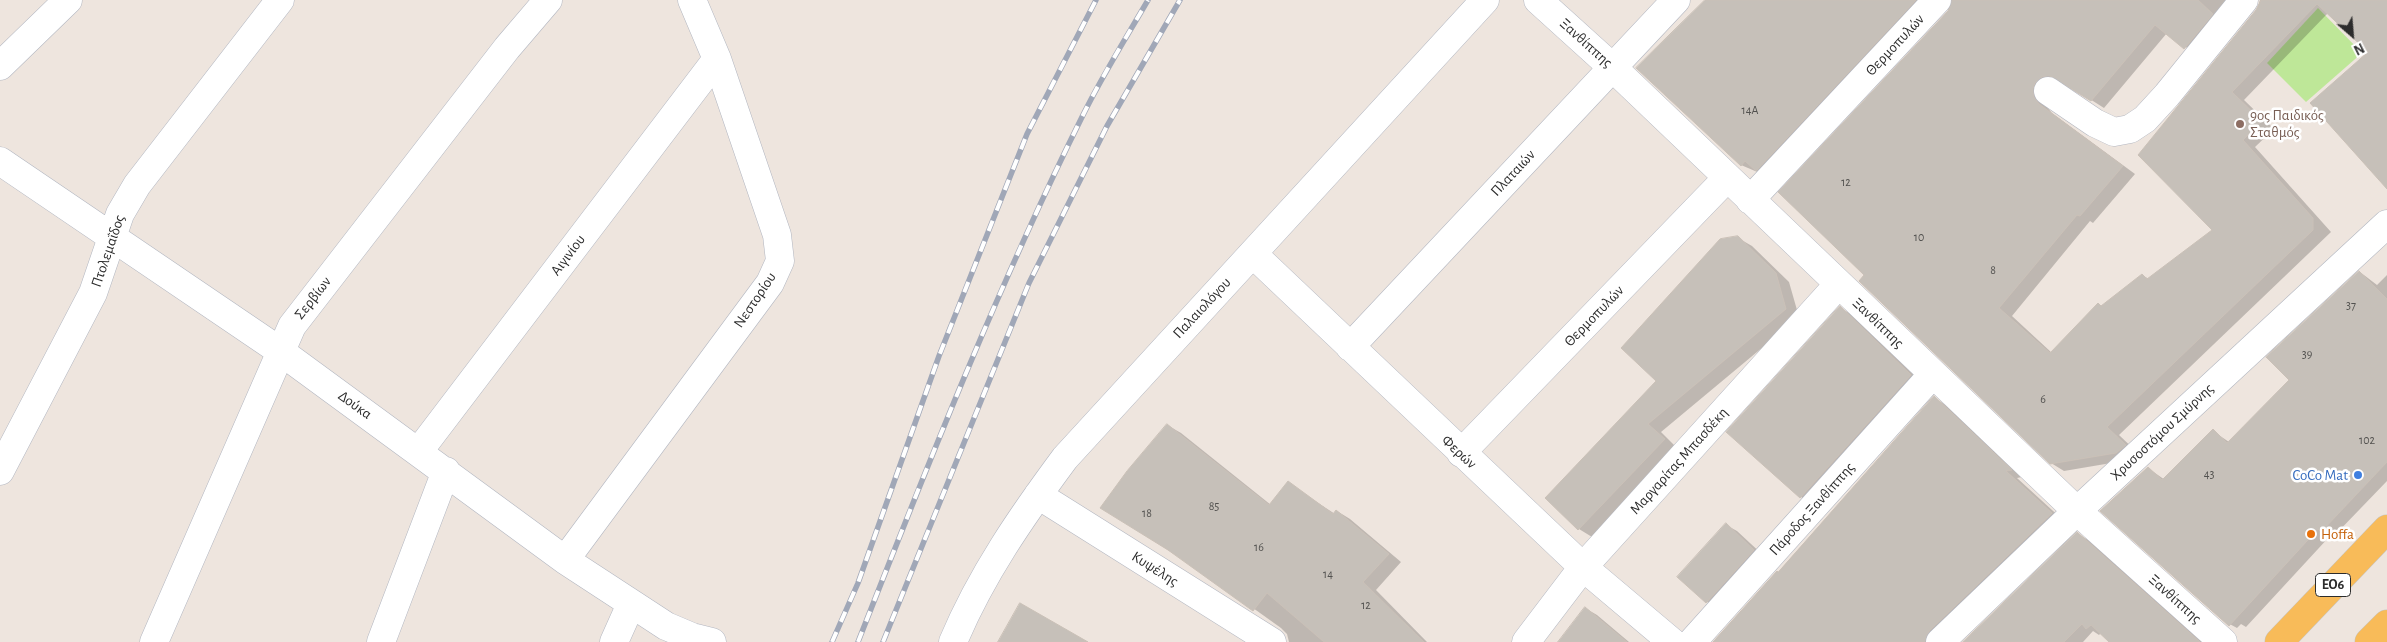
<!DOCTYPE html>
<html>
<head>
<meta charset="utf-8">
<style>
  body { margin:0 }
  #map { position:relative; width:2387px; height:642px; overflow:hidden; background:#eee5de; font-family:"Alegreya Sans",sans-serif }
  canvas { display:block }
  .north { position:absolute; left:2327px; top:10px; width:50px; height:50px; -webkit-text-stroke:4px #fff; paint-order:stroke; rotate:153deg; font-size:14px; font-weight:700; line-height:20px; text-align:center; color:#2c2c2c }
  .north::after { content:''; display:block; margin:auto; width:18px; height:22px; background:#2c2c2c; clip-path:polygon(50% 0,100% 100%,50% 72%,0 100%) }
</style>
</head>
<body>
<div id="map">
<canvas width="2387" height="642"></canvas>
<div class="north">N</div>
</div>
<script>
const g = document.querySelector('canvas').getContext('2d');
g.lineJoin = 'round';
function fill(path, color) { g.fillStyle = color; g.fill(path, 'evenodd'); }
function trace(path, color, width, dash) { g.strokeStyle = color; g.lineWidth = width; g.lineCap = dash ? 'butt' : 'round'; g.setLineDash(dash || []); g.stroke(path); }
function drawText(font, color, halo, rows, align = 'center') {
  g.font = font + ' "Alegreya Sans",sans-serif'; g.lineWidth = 5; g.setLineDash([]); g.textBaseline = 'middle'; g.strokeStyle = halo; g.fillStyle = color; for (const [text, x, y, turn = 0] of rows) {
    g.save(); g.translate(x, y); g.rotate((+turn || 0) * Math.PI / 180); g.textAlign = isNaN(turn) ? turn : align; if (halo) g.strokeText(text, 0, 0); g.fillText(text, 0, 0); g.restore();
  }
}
fill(new Path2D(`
  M 2318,8 L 2362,53 L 2306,102 L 2267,63 Z`), '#bee798');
fill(new Path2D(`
  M 1707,0 L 1935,0 L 1769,177 L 1741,165 Z
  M 1953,0 L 2243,0 L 2198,56 L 2167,33 L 2104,108 L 2063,82 L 2054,84 L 2046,106 L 2052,113 L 2135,174 L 2093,223 L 2090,221 L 2012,316 L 2052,353 L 2142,275 L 2149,279 L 2214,230 L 2140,154 L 2257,10 L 2260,0 L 2387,0 L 2387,182 L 2370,53 L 2328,13 L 2244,100 L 2274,129 L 2255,147 L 2331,232 L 2119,435 L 2138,453 L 2129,460 L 2064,471 L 2051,463 L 1866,275 Z
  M 1738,238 L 1752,246 L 1789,282 L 1799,317 L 1661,432 L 1677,448 L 1592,537 L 1579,529 L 1547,498 L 1658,381 Z
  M 2360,272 L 2377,285 L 2387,275 L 2387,481 L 2333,537 L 2330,536 L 2246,627 L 2241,624 L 2237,628 L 2226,622 L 2148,468 L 2165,480 L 2213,431 L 2229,442 L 2290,380 Z
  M 1840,308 L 1855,316 L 1925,384 L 1816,506 L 1801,497 L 1728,432 Z
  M 1934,398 L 1946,405 L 2022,477 L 2017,478 L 2064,521 L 1939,642 L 1713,642 L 1777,573 L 1779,574 Z
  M 1167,425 L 1181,433 L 1271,505 L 1288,483 L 1335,514 L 1337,511 L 1350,519 L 1401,562 L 1376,590 L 1427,642 L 1289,642 L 1287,634 L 1281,628 L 1204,573 L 1102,508 Z
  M 1726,525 L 1737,531 L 1764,556 L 1718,608 L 1707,602 Z
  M 2078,534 L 2090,541 L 2202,642 L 2111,642 L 2101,633 L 2099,635 L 2093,631 L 2083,642 L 1964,642 Z
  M 1585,608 L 1597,615 L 1629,642 L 1559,642 Z`), '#0003');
const building = new Path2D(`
  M 1705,0 L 1916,0 L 1756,171 L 1745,161 L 1741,166 L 1636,68 Z
  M 1952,0 L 2198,0 L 2213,14 L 2184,49 L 2155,25 L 2091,101 L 2050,76 L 2042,77 L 2035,83 L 2033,89 L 2034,97 L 2039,104 L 2123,166 L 2080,216 L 2077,215 L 1999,308 L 2050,353 L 2098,303 L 2101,306 L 2142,274 L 2147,279 L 2212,230 L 2138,155 L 2256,10 L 2261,0 L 2387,0 L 2387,189 L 2310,103 L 2368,52 L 2317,4 L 2232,92 L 2262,121 L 2243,140 L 2313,218 L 2313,230 L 2107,427 L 2126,445 L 2116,453 L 2050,464 L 1859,281 L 1864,275 L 1778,192 L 1948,11 Z
  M 1738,236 L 1776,273 L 1786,309 L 1648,424 L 1665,439 L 1578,530 L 1545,498 L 1656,381 L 1621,348 L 1720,239 Z
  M 2359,271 L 2387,299 L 2387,462 L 2321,532 L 2318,529 L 2229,626 L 2100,511 L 2148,467 L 2162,480 L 2213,429 L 2227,443 L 2289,380 L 2266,357 Z
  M 1840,306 L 1911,375 L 1800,498 L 1726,432 Z
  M 1934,396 L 2012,470 L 2006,471 L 2052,513 L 1929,631 L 1925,642 L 1713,642 L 1777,571 L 1778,572 Z
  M 1167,424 L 1269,505 L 1288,481 L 1333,514 L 1336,510 L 1389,554 L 1363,582 L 1424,642 L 1324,642 L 1267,593 L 1253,611 L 1168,550 L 1100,508 L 1127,471 Z
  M 1726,523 L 1754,550 L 1706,603 L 1677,577 Z
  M 2077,532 L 2200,642 L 2109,642 L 2091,625 L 2086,629 L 2082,624 L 2064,642 L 1963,642 Z
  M 1020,603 L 1088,642 L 998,642 Z
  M 1585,607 L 1627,642 L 1558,642 Z`);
fill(building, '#c6c0b9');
trace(building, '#cac0b7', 1);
const minor = new Path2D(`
  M 1538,0 L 1612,67 L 2077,511 L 2223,642
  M 0,66 L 68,0
  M 2048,91 L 2095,123 L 2114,132 L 2130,129 L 2145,119 L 2167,95 L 2244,0
  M 0,161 L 280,351 L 565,560 L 666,626 L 692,637 L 712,642
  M 1750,200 L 1937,0
  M 1253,254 L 1583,567 L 1672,642
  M 1350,347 L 1676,0
  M 419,451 L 717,59
  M 1461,453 L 1727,178
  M 0,471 L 93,293 L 120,214 L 137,185 L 280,0
  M 1038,495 L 1272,642
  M 565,560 L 770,283 L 780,261 L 777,235 L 717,59 L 692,0
  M 154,642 L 292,326 L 507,48 L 548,0
  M 381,642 L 446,471
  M 614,642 L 631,604
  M 953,642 C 981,575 1022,516 1065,458 L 1485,0
  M 1526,642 L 1583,567 L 1838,285
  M 1692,642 L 1932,375
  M 1940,642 L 2077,511 L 2387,224`);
const major = new Path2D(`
  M 2279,642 L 2387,529
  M 2369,642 L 2387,624`);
trace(minor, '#b2b6c0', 29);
trace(major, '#c4c4c4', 29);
trace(minor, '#fff', 28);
trace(major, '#f8bb59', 28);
const rail = new Path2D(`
  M 832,642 L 858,583 L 939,356 L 1027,134 L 1096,0
  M 858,642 C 928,464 998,286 1083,115 C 1102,76 1126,38 1148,0
  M 883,642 L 1029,283 L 1107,126 L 1180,0`);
trace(rail, '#a0a7b7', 5.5);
trace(rail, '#fff', 4, [11]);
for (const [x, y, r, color] of [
  [2240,124,5,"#8d6e63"],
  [2358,475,5,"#3f7fe0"],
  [2311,534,5,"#e8710a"]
]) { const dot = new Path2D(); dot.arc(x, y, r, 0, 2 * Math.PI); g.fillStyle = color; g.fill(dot); trace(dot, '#fff', 2); }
drawText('12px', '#52514f', null, [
  ["14A",1750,110],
  ["12",1846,182],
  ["10",1919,237],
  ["8",1993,270],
  ["37",2351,305],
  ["39",2307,354],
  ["6",2043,399],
  ["102",2367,440],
  ["43",2209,474],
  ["85",1214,506],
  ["18",1147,513],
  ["16",1259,547],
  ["14",1328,574],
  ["12",1366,605]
]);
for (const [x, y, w] of [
  [2333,585,35]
]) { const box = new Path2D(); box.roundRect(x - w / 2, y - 11.5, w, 23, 4); g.fillStyle = '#fff'; g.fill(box); trace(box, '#2c2c2c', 1); }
drawText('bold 14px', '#2c2c2c', null, [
  ["ΕΟ6",2333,585]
]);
drawText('15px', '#2c2c2c', '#fff', [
  ["Ξανθίππης",1586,43,42],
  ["Θερμοπυλών",1895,45,-47],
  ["Πλαταιών",1513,173,-47],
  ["Πτολεμαΐδος",108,251,-71],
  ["Αιγινίου",568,255,-53],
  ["Σερβίων",313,298,-52],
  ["Νεστορίου",755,300,-56],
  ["Παλαιολόγου",1202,308,-47],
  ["Θερμοπυλών",1594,316,-46],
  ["Ξανθίππης",1878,323,44],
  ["Δούκα",355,405,36],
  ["Χρυσοστόμου Σμύρνης",2162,432,-43],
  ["Φερών",1459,452,43],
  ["Μαργαρίτας Μπασδέκη",1679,461,-48],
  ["Πάροδος Ξανθίππης",1812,509,-48],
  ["Κυψέλης",1155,569,32],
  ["Ξανθίππης",2175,599,42]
]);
drawText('15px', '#785e54', '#fff', [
  ["9ος Παιδικός",2250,115],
  ["Σταθμός",2250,132]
], 'left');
drawText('15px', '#366cbe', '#fff', [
  ["CoCo Mat",2348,475]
], 'right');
drawText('15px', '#c56008', '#fff', [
  ["Hoffa",2321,534]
], 'left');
</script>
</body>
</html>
